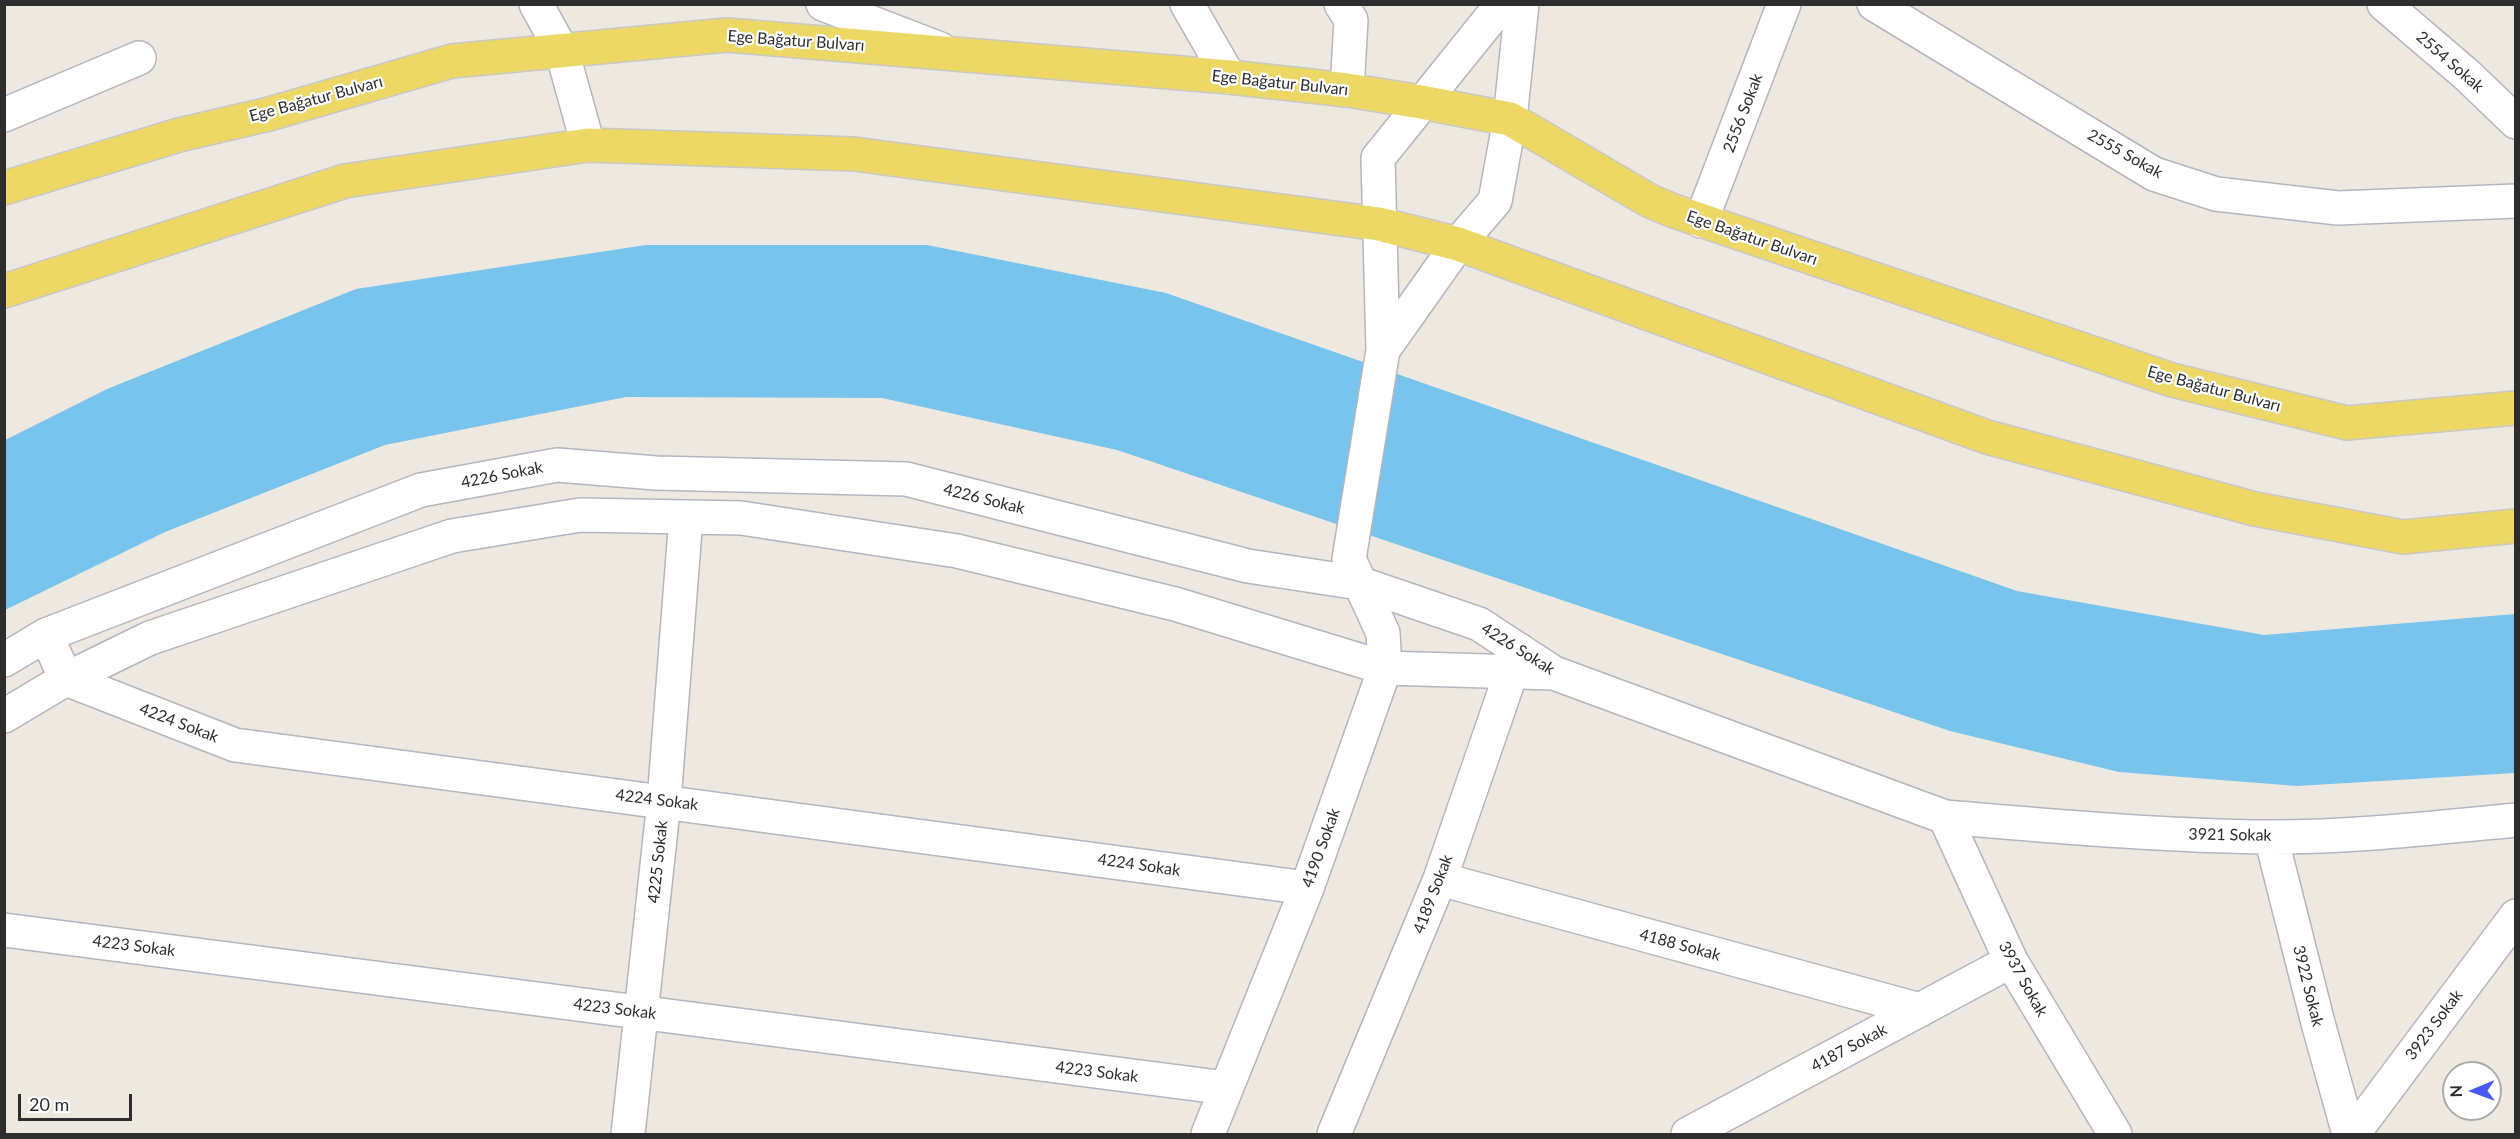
<!DOCTYPE html>
<html>
<head>
<meta charset="utf-8">
<style>
  body { margin:0 }
  #map { position:relative; width:2520px; height:1139px; overflow:hidden; background:#eee9e0; font-family:Lato,sans-serif }
  canvas { display:block }
  .frame { position:absolute; inset:0; border:6px solid #2d2d2d; pointer-events:none }
  .north { position:absolute; left:2442px; top:1061px; width:60px; height:60px; box-sizing:border-box; background:#fff; border:2px solid #ababab; border-radius:50%; rotate:269deg; font-size:16px; font-weight:700; line-height:24px; text-align:center; color:#2d2d2d }
  .north::after { content:''; display:block; margin:auto; width:21px; height:27px; background:#465af5; clip-path:polygon(50% 0,100% 100%,50% 72%,0 100%) }
  .scale { position:absolute; left:18px; top:1094px; width:114px; height:27px; box-sizing:border-box; border:3px solid #2d2d2d; border-top:0; padding-left:8px; font-size:18px; line-height:21px; white-space:nowrap; color:#2d2d2d; -webkit-text-stroke:4px #fff; paint-order:stroke }
</style>
</head>
<body>
<div id="map">
<canvas width="2520" height="1139"></canvas>
<div class="frame"></div>
<div class="north">N</div>
<div class="scale">20 m</div>
</div>
<script>
const g = document.querySelector('canvas').getContext('2d');
g.lineJoin = 'round';
function fill(path, color) { g.fillStyle = color; g.fill(path, 'evenodd'); }
function trace(path, color, width, dash) { g.strokeStyle = color; g.lineWidth = width; g.lineCap = dash ? 'butt' : 'round'; g.setLineDash(dash || []); g.stroke(path); }
function drawText(font, color, halo, rows, align = 'center') {
  g.font = font + ' Lato,sans-serif'; g.lineWidth = 4.5; g.setLineDash([]); g.textBaseline = 'middle'; g.strokeStyle = halo; g.fillStyle = color; for (const [text, x, y, turn = 0] of rows) {
    g.save(); g.translate(x, y); g.rotate((+turn || 0) * Math.PI / 180); g.textAlign = isNaN(turn) ? turn : align; if (halo) g.strokeText(text, 0, 0); g.fillText(text, 0, 0); g.restore();
  }
}
fill(new Path2D(`
  M 646,245 L 927,245 L 1166,293 L 2017,591 L 2264,635 L 2515,614 L 2515,773 L 2297,786 L 2119,772 L 1950,731 L 1117,450 L 882,398 L 626,397 L 385,445 L 165,532 L 5,610 L 5,440 L 107,389 L 356,289 Z`), '#78c4ec');
const street = new Path2D(`
  M 1187,4 L 1229,77
  M 1341,4 L 1351,20 L 1347,90
  M 1874,4 L 2154,174 L 2216,194 L 2338,208 L 2516,201
  M 2384,4 L 2467,75 L 2516,122
  M 4,115 L 139,58
  M 1701,221 L 1784,4
  M 46,635 L 66,679 L 235,745 L 1307,888
  M 4,660 L 46,635 L 421,490 L 557,465 L 656,473 L 906,479 L 1248,566 L 1359,583
  M 4,716 L 66,679 L 150,638 L 452,536 L 580,515 L 741,518 L 957,551 L 1175,604 L 1385,668 L 1307,888 L 1208,1134
  M 1945,817 C 2053,826 2161,836 2269,837 C 2352,837 2434,828 2516,820
  M 2271,837 L 2318,1023 L 2349,1134
  M 1440,879 L 1920,1010
  M 4,930 L 1226,1088
  M 628,1134 L 664,801 L 686,517
  M 1334,1134 L 1440,879 L 1519,650
  M 1688,1134 L 2011,961
  M 2353,1134 L 2516,916`);
const secondary = new Path2D(`
  M 536,4 L 562,51 L 588,145
  M 823,4 L 940,49
  M 1502,4 L 1378,158 L 1383,350 L 1349,559 L 1383,633 L 1385,668 L 1553,673
  M 1383,350 L 1458,244 L 1495,201 L 1510,119 L 1522,4
  M 1359,583 L 1479,624 L 1554,673 L 1945,817 L 2011,961 L 2115,1134`);
const primary = new Path2D(`
  M 4,188 L 179,135 L 269,114 L 452,61 L 727,35 L 1229,77 L 1347,90 L 1421,102 L 1510,119 L 1650,201 L 1674,211 L 2172,380 L 2347,423 L 2516,408
  M 4,291 L 345,181 L 588,145 L 854,154 L 1379,224 L 1458,244 L 1987,437 L 2255,509 L 2403,537 L 2516,526`);
trace(street, '#b4b5c0', 36);
trace(secondary, '#b4b5c0', 36);
trace(primary, '#c8c8c8', 36);
trace(street, '#fff', 33);
trace(secondary, '#fff', 33);
trace(primary, '#edd866', 33);
drawText('16px', '#2d2d2d', '#fff', [
  ["Ege Bağatur Bulvarı",796,41,4],
  ["2554 Sokak",2450,62,41],
  ["Ege Bağatur Bulvarı",1280,83,6],
  ["Ege Bağatur Bulvarı",316,99,-15],
  ["2556 Sokak",1743,113,-69],
  ["2555 Sokak",2125,154,29],
  ["Ege Bağatur Bulvarı",1752,238,19],
  ["Ege Bağatur Bulvarı",2214,389,15],
  ["4226 Sokak",502,475,-11],
  ["4226 Sokak",984,499,14],
  ["4226 Sokak",1518,649,32],
  ["4224 Sokak",179,723,21],
  ["4224 Sokak",657,800,7],
  ["3921 Sokak",2230,835,1],
  ["4190 Sokak",1321,848,-70],
  ["4225 Sokak",658,862,-84],
  ["4224 Sokak",1139,865,8],
  ["4189 Sokak",1433,894,-69],
  ["4188 Sokak",1680,945,15],
  ["4223 Sokak",134,946,7],
  ["3937 Sokak",2023,979,61],
  ["3922 Sokak",2308,986,76],
  ["4223 Sokak",615,1009,7],
  ["3923 Sokak",2434,1025,-53],
  ["4187 Sokak",1849,1048,-28],
  ["4223 Sokak",1097,1072,7]
]);
</script>
</body>
</html>
